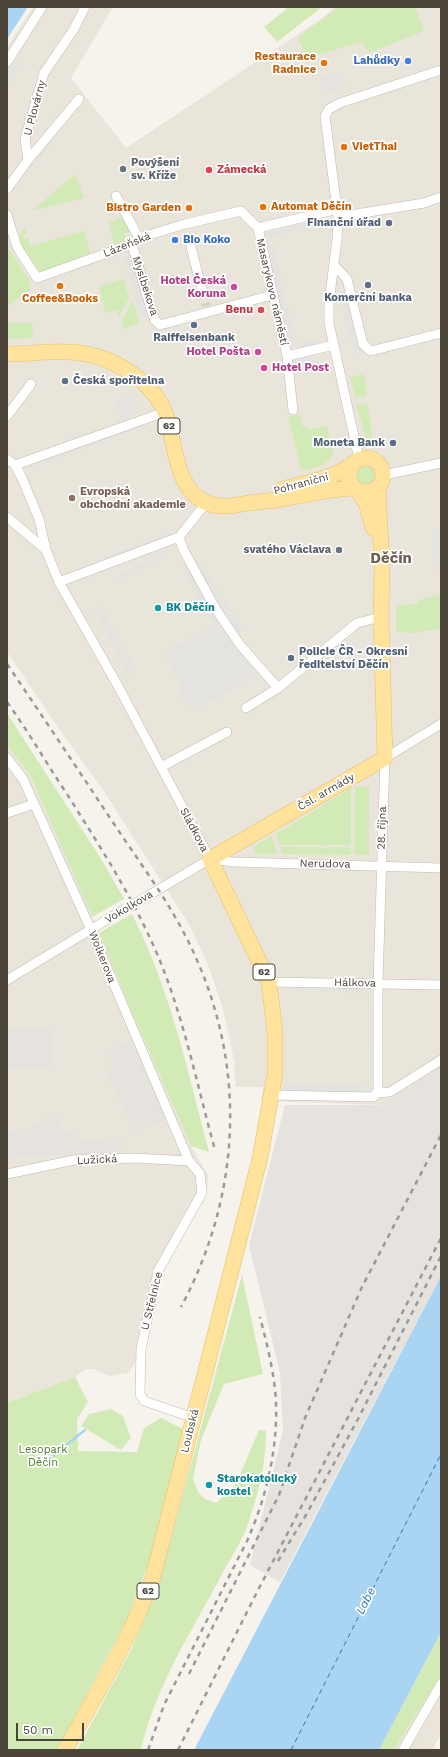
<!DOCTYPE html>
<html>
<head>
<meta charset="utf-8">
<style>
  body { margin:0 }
  #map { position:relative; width:448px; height:1757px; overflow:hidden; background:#f6f3ec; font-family:"Work Sans",sans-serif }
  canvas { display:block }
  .frame { position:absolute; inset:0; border:8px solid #4b4439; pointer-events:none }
  .scale { position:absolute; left:16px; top:1723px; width:68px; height:18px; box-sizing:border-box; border:2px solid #4b4439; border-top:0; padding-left:5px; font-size:12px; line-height:14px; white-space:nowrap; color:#4b4439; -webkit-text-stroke:3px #fff; paint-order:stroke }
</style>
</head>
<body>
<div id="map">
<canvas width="448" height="1757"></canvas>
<div class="frame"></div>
<div class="scale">50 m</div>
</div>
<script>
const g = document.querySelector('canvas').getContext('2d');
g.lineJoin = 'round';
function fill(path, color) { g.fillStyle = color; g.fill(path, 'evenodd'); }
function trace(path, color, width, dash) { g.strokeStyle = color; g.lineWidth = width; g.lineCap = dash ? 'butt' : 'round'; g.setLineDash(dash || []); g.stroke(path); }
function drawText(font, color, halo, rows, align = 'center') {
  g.font = font + ' "Work Sans",sans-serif'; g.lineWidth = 3.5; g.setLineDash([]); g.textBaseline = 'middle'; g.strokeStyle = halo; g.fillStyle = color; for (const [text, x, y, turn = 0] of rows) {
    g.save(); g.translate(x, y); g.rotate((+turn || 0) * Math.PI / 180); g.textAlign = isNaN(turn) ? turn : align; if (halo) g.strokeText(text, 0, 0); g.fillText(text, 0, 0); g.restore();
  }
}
fill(new Path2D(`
  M 33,7 L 113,7 L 71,78 L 126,148 L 321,19 L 335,7 L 441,7 L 441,1065 L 386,1105 L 261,1101 L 263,1087 L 236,1087 L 234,1068 L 235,1064 L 223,1009 L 208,965 L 190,926 L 103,790 L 55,723 L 7,652 L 7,47 Z
  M 7,745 L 31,777 L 99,933 L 133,1015 L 191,1146 L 208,1175 L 207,1188 L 202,1201 L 165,1267 L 149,1323 L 145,1348 L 128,1373 L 109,1376 L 94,1369 L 87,1369 L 75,1377 L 7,1403 Z
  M 441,1675 L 441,1734 L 432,1750 L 394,1750 Z`), '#eae5da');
fill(new Path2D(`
  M 52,1027 L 53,1068 L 7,1069 L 7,1028 Z
  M 132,1040 L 167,1119 L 134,1133 L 107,1072 L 114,1068 L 107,1052 Z
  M 441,1065 L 441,1276 L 280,1582 L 250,1565 L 283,1431 L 280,1373 L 249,1245 L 285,1105 L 386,1105 Z
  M 55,1113 L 65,1133 L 72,1130 L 74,1140 L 122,1138 L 122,1152 L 7,1158 L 7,1131 L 26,1130 Z`), '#e6e2dd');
fill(new Path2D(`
  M 289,7 L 322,7 L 277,42 L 264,27 Z
  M 339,7 L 415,7 L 424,31 L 369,53 L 361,42 L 306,58 L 298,37 Z
  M 75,174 L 84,198 L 32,211 Z
  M 122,217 L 131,232 L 124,234 L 126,240 L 114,245 L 109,222 Z
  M 25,227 L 26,234 L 23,236 L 24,239 L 28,238 L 30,246 L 85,231 L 90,254 L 42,272 L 38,270 L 21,246 L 19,236 Z
  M 7,246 L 29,280 L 30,289 L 7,307 Z
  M 123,279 L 129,298 L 119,316 L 117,310 L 105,313 L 99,286 Z
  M 133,300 L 139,323 L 123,329 L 121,323 Z
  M 7,323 L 32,323 L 33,337 L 31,338 L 7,339 Z
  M 363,374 L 366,385 L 367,396 L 356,397 L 350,378 Z
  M 367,403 L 374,445 L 370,445 L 367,441 L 356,405 Z
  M 300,414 L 303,427 L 307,427 L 307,430 L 327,426 L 333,453 C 331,465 312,470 301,469 L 288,417 Z
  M357 475a9 9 0 1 1 18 0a9 9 0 1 1-18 0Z
  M 441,594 L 441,628 L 414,633 L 396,632 L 396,606 L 416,604 L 419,600 Z
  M 7,713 L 103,862 L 124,899 L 92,917 L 31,777 L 7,745 Z
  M 355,786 L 369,787 L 369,855 L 354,855 Z
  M 351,788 L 351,845 L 280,845 L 276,834 Z
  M 272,836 L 277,854 L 255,854 L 254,846 Z
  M 280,847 L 302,847 L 302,849 L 306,849 L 306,847 L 316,847 L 316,849 L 333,847 L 333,849 L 338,849 L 338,847 L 351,848 L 351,855 L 282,854 Z
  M 132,914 C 170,989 188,1071 209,1152 L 191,1146 L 133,1015 L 99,933 Z
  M 242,1275 L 263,1374 L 224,1384 L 201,1440 L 193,1478 L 198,1492 L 205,1499 L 216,1503 L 236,1484 L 259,1430 L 266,1431 C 266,1464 258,1497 246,1529 C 240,1544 230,1559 222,1574 C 192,1631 155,1687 141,1750 L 77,1750 L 131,1650 L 158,1587 Z
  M 75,1377 L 88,1402 L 77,1419 L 78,1451 L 137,1452 L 144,1428 L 161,1418 L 183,1429 L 150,1560 L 126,1621 L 57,1750 L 7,1750 L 7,1403 Z
  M 111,1409 L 123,1416 L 131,1438 L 121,1450 L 81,1426 L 89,1414 Z
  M 441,1632 L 441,1675 L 394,1750 L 379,1750 Z`), '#d2eab5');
fill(new Path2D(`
  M 7,60 L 20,63 L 7,91 Z
  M 343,71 L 347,87 L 324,93 L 319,77 Z
  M 57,129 L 59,133 L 16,186 L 14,184 Z
  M 317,206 L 317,210 L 263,224 L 260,221 Z
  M 321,218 L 322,224 L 271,237 L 267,232 Z
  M 263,239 L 271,239 L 297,344 L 289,346 Z
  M 141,253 L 157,316 L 142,321 L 124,256 Z
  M 346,290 L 363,354 L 354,356 L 338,292 Z
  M 319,337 L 319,345 L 299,350 L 298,343 Z
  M 310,355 L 313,362 L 292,368 L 290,361 Z
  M 130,393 L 140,406 L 140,411 L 133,416 L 122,420 L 114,404 Z
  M 138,425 L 140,428 L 25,470 L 25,467 Z
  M 441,528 L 441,568 L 434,569 L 432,529 Z
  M 167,533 L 170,535 L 106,560 L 105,557 Z
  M 164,551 L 167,556 L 115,583 L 113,579 Z
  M 197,560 L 227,602 L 244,629 L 235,634 L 259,673 L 231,690 L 193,711 L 189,704 L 186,705 L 178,691 L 182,688 L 163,652 L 213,626 L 183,569 Z
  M 101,606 L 137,671 L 128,675 L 94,610 Z
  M 292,985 L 370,986 L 366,993 L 290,991 Z
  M 371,1006 L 377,1006 L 376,1079 L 370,1079 Z
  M 285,1085 L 364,1085 L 364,1093 L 285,1092 Z`), '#e5e3e0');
fill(new Path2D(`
  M 7,7 L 28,7 L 7,39 Z
  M 441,1276 L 441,1632 L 379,1750 L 194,1750 Z`), '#a9d4f2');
trace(new Path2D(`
  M 34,1461 L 45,1462 L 85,1430`), '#a9d4f2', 2.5);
trace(new Path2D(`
  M 291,1750 L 441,1454`), '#2e7ab2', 1, [5, 4]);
trace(new Path2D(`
  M 187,234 L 191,247
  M 202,290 L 206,306`), '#d4d0c8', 9, [9, 4.5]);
const minor = new Path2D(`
  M 7,62 L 42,7
  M 28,160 L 25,139 L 44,73 L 74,29 L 85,7
  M 7,189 L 28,160 L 79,99
  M 116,196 L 139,238
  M 7,215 L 17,247 L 37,278 L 132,244 L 139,238 L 185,224 L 241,211 L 258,228 L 287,356 L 293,410
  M 338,217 L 424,203 L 441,197
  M 258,228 L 338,209
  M 132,244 L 152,313 L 155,320 L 160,325 L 272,295
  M 191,247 L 202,290
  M 334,265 L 347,279 L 363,344 L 371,351 L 441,333
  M 287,356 L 334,345
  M 7,416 L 31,384
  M 7,459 L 15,465 L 22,478 L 39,519 L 46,550 L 59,582 L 118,686 L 210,859
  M 359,459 L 329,323 L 329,303 L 337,239 L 338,217 L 325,116 L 329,109 L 340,103 L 441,70
  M 15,465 L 165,412
  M 384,475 L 441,463
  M 7,517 L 46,550
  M 179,537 L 183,549 L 214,606 L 227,626 L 241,646 L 278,688
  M 59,582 L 179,537 L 206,503
  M 246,708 L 278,688 L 357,623 L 381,617
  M 7,758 L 23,779 L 91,930 L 189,1161 L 200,1174 L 202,1193 L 158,1271 L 141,1349 L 140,1394 L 144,1401 L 194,1418
  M 161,767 L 227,732
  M 7,813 L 34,804
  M 211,859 L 234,862 L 441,868
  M 146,897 L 210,859
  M 7,980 L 123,910
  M 269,982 L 441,985
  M 376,1093 L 390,1092 L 441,1060
  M 272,1095 L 373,1097 L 378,1091 L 378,983 L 385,758 L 441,724
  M 7,1174 L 74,1160 L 135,1158 L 189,1161
  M 403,1750 L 441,1684`);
const primary = new Path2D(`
  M 7,354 C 33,354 60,349 86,354 C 116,359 154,383 165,413 C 176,441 174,490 207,503 C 222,509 234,505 249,503 C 258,502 267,501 276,500 C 302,496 327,489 354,488
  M349 475a17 17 0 1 1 34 0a17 17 0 1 1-34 0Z
  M 282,489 C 306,483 332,479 353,464
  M 358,491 L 366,503 L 373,528
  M 65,1750 C 97,1693 130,1639 153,1577 L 260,1158 L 275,1074 L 275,1033 L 269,982 L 210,859 L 385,758 L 381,617 L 382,566 L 378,488`);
trace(minor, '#c2bbae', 10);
trace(primary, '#e6c16a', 16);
trace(minor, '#fff', 9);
trace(primary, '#ffe39c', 15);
trace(new Path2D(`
  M 7,664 C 43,717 79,771 114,824 C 138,860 164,895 184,933 C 247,1053 245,1187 181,1307
  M 7,702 C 28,731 45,761 65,791 C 99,845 133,897 158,956 C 184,1018 197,1085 215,1150
  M 278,1561 L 306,1515 L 358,1419 L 441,1256
  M 189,1674 L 279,1495 L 305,1418 L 362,1287 L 441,1135
  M 148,1750 L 164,1705 L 247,1541 C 268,1494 280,1440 275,1389 C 272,1364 266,1340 260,1317
  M 178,1750 L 256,1594 L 441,1238`), '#9a9a9a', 2.5, [5, 5]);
const minorBridge = new Path2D(`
  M 123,910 L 146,897`);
trace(minorBridge, '#c2bbae', 10, []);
trace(minorBridge, '#fff', 9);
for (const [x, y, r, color] of [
  [408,61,4,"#3f7fe0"],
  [324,63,4,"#e8710a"],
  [344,147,4,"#e8710a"],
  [123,169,4,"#6b7280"],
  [209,170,4,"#e0444e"],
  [263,207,4,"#e8710a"],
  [189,208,4,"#e8710a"],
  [389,223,4,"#5c6f8a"],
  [175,240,4,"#3f7fe0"],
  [368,285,4,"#5c6f8a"],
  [60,286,4,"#e8710a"],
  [234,287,4,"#d1479c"],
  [261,310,4,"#e0444e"],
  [194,325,4,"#5c6f8a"],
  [258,352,4,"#d1479c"],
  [264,368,4,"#d1479c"],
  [65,381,4,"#5c6f8a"],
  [393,443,4,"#5c6f8a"],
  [72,498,4,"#8d6e63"],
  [339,550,4,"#6b7280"],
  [158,608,4,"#0f9aa8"],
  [291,658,4,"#5c6f8a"],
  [209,1485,4,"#0f9aa8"]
]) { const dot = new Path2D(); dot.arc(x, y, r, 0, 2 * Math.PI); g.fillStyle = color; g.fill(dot); trace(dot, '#fff', 1.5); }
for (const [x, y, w] of [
  [169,426,22],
  [264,972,22],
  [148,1591,22]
]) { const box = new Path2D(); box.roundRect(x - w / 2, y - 8, w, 16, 3); g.fillStyle = '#fff'; g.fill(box); trace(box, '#4b4439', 1); }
drawText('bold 10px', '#4b4439', null, [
  ["62",169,426],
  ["62",264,972],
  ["62",148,1591]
]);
drawText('bold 11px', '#c56008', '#fff', [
  ["Restaurace",316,57],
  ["Radnice",316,70],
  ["VietThai",352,147,"left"],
  ["Automat Děčín",271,207,"left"],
  ["Bistro Garden",181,208],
  ["Coffee&Books",60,299,"center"]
], 'right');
drawText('bold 11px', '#366cbe', '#fff', [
  ["Lahůdky",400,61],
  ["Bio Koko",183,240,"left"]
], 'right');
drawText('11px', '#4b4439', '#fff', [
  ["U Plovárny",35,108,-75],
  ["Lázeňská",127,245,-22],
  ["Myslbekova",145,286,72],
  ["Masarykovo náměstí",272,292,77],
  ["Pohraniční",301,484,-15],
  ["Čsl. armády",326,792,-30],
  ["28. října",382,828,-88],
  ["Sládkova",194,830,62],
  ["Nerudova",325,864,1],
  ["Vokolkova",129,907,-31],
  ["Wolkerova",102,957,68],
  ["Hálkova",355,983,1],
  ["Lužická",97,1160,-3],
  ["U Střelnice",152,1301,-76],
  ["Loubská",190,1431,-76]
]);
drawText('bold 11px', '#5b616d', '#fff', [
  ["Povýšení",131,163],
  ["sv. Kříže",131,176],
  ["svatého Václava",331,550,"right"]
], 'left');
drawText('bold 11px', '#be3a42', '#fff', [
  ["Zámecká",217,170],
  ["Benu",253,310,"right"]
], 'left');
drawText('bold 11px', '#4e5e75', '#fff', [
  ["Finanční úřad",381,223],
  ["Komerční banka",368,298,"center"],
  ["Raiffeisenbank",194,338,"center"],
  ["Česká spořitelna",73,381,"left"],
  ["Moneta Bank",385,443],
  ["Policie ČR - Okresní",299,652,"left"],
  ["ředitelství Děčín",299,665,"left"]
], 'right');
drawText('bold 11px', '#b23c85', '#fff', [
  ["Hotel Česká",226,281],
  ["Koruna",226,294],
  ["Hotel Pošta",250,352],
  ["Hotel Post",272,368,"left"]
], 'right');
drawText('bold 11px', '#785e54', '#fff', [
  ["Evropská",80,492],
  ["obchodní akademie",80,505]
], 'left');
drawText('bold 11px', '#0d838f', '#fff', [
  ["BK Děčín",166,608],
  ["Starokatolický",217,1479],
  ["kostel",217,1492]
], 'left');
drawText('11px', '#4a7f2a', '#fff', [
  ["Lesopark",43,1450],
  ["Děčín",43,1463]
]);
drawText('italic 12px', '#2e7ab2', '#fff', [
  ["Labe",366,1601,-63]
]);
drawText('bold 15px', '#6e6250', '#fff', [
  ["Děčín",391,559]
]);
</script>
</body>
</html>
